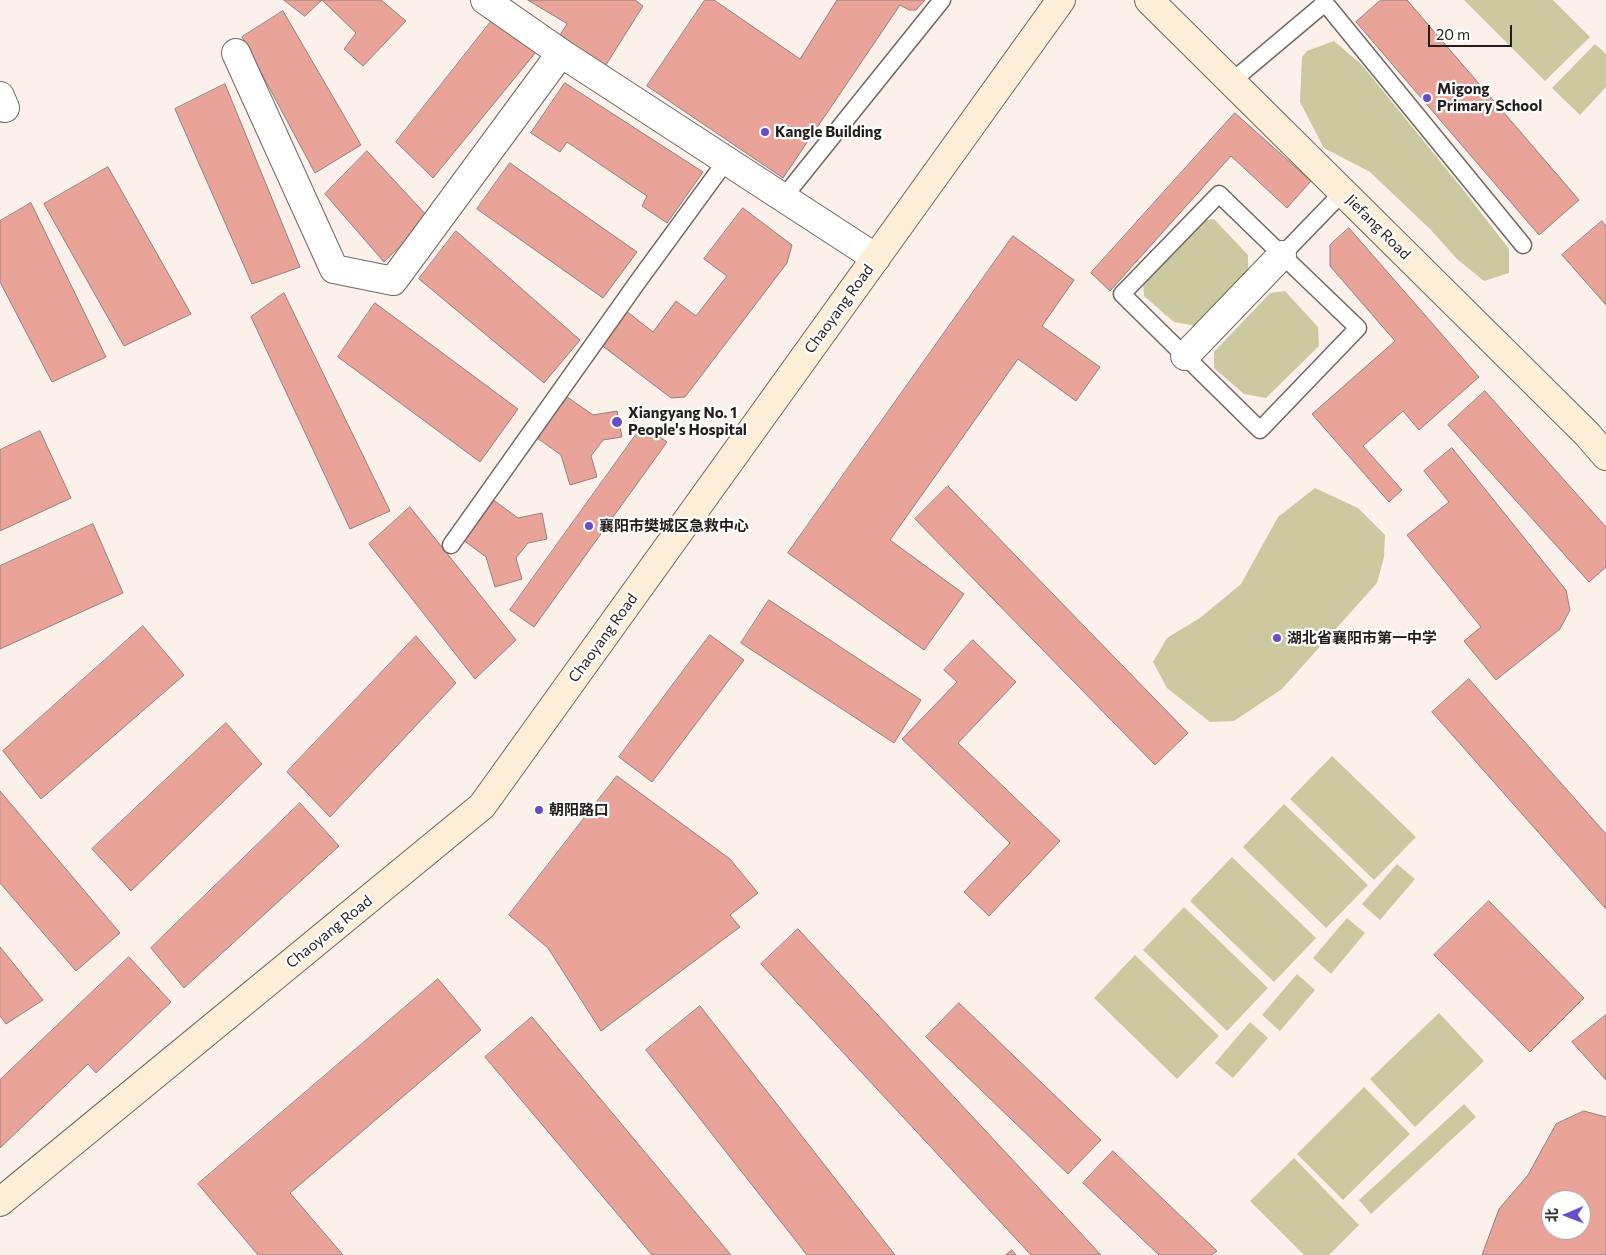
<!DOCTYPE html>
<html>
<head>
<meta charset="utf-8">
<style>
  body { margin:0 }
  #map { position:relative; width:1606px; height:1255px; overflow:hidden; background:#fcf1ea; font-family:Commissioner,"Noto Sans SC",sans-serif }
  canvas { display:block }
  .north { position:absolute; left:1541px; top:1190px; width:50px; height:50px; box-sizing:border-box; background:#fff; border:1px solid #a7a5a4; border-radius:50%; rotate:269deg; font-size:14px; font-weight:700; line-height:20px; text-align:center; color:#231e1c }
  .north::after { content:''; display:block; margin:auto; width:18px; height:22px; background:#664cc5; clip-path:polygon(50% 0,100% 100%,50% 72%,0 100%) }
  .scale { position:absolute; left:1428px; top:25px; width:84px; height:22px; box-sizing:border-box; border:2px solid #231e1c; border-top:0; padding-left:6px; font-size:15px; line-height:18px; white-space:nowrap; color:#231e1c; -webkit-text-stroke:4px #fff; paint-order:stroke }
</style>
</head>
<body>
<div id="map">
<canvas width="1606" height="1255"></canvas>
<div class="north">北</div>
<div class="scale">20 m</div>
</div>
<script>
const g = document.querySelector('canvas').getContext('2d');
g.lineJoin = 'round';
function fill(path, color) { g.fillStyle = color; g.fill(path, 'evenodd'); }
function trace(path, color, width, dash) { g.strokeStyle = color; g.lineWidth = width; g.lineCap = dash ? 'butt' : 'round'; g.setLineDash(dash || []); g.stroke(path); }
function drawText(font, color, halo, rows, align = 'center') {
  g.font = font + ' Commissioner,"Noto Sans SC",sans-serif'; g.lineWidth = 4.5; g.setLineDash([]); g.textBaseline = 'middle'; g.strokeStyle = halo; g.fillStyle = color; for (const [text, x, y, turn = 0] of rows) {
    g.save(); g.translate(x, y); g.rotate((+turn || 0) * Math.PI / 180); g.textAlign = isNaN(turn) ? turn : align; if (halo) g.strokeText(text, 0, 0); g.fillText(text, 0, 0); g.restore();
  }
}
fill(new Path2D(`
  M 1464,0 L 1553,0 L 1590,37 L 1545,81 Z
  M 1334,41 L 1362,65 L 1465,192 L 1509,249 L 1509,273 L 1484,281 L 1457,259 L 1431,230 L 1370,172 L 1324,148 L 1300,102 L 1302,57 L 1307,51 Z
  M 1595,44 L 1606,54 L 1606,87 L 1580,115 L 1552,88 Z
  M 1214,219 L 1248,255 L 1248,273 L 1196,326 L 1174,322 L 1144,296 L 1143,280 L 1200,221 Z
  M 1285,291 L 1318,327 L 1319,346 L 1266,398 L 1244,394 L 1214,368 L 1214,352 L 1270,293 Z
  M 1315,488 L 1358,508 L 1385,535 L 1384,557 L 1377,583 L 1282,689 L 1234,721 L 1210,722 L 1167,688 L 1153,662 L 1167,638 L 1200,618 L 1241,584 L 1278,517 Z
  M 1332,756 L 1416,837 L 1374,880 L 1290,799 Z
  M 1284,804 L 1368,885 L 1326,928 L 1243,847 Z
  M 1232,857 L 1316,938 L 1274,982 L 1190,901 Z
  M 1397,864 L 1415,879 L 1380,920 L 1362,904 Z
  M 1184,907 L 1268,988 L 1227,1031 L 1143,950 Z
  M 1347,918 L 1365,933 L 1331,974 L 1313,958 Z
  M 1135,955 L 1219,1036 L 1177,1079 L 1094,998 Z
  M 1297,974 L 1315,990 L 1280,1031 L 1262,1015 Z
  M 1439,1013 L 1484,1061 L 1415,1127 L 1370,1079 Z
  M 1250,1022 L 1268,1038 L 1233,1078 L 1215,1063 Z
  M 1364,1087 L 1410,1134 L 1343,1200 L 1297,1154 Z
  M 1464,1104 L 1476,1117 L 1371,1214 L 1359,1200 Z
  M 1294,1158 L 1359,1225 L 1329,1255 L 1304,1255 L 1250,1201 Z`), '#ccc8a0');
const building = new Path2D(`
  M 284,0 L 381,0 L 406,21 L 363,66 L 344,49 L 356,33 L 322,0 L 305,16 Z
  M 528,0 L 635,0 L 643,6 L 604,68 L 558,38 L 567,24 Z
  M 705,0 L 714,0 L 800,59 L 837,0 L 925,0 L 916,10 L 909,10 L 900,5 L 783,178 L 647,86 Z
  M 1381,0 L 1407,0 L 1579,200 L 1539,235 L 1356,22 Z
  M 283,11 L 361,145 L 315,173 L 242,37 Z
  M 493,19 L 536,52 L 433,178 L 396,142 Z
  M 565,83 L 703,172 L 667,223 L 642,206 L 647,196 L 567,142 L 560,152 L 531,133 Z
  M 225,84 L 300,267 L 252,284 L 175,109 Z
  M 1235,113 L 1311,181 L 1287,208 L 1231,156 L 1110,291 L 1091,273 Z
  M 367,151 L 429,218 L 384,262 L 325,194 Z
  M 510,163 L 637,252 L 603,298 L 477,209 Z
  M 108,167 L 191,314 L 124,346 L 44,204 Z
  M 31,203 L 106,357 L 52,382 L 0,282 L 0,221 Z
  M 743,208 L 792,245 L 787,263 L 685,397 L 671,398 L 600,344 L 625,310 L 653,332 L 676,301 L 696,316 L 727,276 L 704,259 Z
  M 1602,221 L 1606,226 L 1606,305 L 1562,255 Z
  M 1349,228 L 1479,377 L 1419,430 L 1403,411 L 1363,446 L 1402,490 L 1389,502 L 1312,414 L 1395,341 L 1330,266 L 1330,245 Z
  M 456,231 L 580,340 L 544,383 L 419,279 Z
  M 1013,236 L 1074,280 L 1042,326 L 1100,367 L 1076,401 L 1018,359 L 890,540 L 964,594 L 924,650 L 788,553 Z
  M 284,293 L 390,511 L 350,529 L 251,317 Z
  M 375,303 L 518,409 L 480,462 L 338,357 Z
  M 1485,391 L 1606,527 L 1606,567 L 1589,582 L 1448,425 Z
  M 563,394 L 593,415 L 617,411 L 622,437 L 603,440 L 591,456 L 597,477 L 570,485 L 561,455 L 533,435 Z
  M 643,425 L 667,442 L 534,627 L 510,610 Z
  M 40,431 L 71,498 L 0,531 L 0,450 Z
  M 1452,448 L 1566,590 L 1570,610 L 1560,629 L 1496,680 L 1464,641 L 1481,627 L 1407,535 L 1449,502 L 1424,471 Z
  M 948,486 L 1188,733 L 1155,765 L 915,519 Z
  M 488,496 L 518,518 L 542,513 L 547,539 L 528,543 L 516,558 L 522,579 L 495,587 L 486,557 L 459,537 Z
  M 410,507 L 516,640 L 475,679 L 369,544 Z
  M 93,524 L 123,593 L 0,649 L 0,566 Z
  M 769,600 L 921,700 L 894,743 L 741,643 Z
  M 143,626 L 184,675 L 41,799 L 3,751 Z
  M 710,635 L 744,660 L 652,782 L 619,757 Z
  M 416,636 L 456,683 L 330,817 L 287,772 Z
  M 973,640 L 1016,682 L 958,743 L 1060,841 L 989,916 L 964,892 L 1010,843 L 902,739 L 957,682 L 944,670 Z
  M 1469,679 L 1606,834 L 1606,909 L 1432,712 Z
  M 226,723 L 262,764 L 131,891 L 92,849 Z
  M 617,776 L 730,859 L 758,893 L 730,915 L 740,927 L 601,1031 L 548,948 L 509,915 Z
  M 0,791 L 120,933 L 76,971 L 0,883 Z
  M 300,803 L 339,846 L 184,988 L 151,948 Z
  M 1489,901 L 1584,998 L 1530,1052 L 1434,955 Z
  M 798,929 L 1101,1255 L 1031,1255 L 761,964 Z
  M 0,947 L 43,1000 L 6,1024 L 0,1016 Z
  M 129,957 L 171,1002 L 96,1073 L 88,1064 L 0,1148 L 0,1080 Z
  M 438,979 L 481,1030 L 290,1193 L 343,1255 L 258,1255 L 198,1184 Z
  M 959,1003 L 1101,1140 L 1068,1174 L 926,1037 Z
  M 700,1006 L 895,1255 L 807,1255 L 646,1050 Z
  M 1606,1015 L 1606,1080 L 1572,1042 Z
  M 532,1017 L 731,1255 L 652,1255 L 485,1057 Z
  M 1584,1111 L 1606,1117 L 1606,1255 L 1482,1255 L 1499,1209 L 1528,1175 L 1556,1124 ZM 1551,1200 L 1581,1200 L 1581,1230 L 1551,1230 Z
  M 1113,1151 L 1217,1251 L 1212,1255 L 1159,1255 L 1083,1183 Z
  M 1012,1250 L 1016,1255 L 1006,1255 Z`);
fill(building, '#eaa399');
trace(building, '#8e8280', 1);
const lane = new Path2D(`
  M 1325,3 L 1523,245
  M 1231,82 L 1325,3 L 1323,0
  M 783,198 L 942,0
  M 1282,255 L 1358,328 L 1260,430 L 1122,294 L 1219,194 L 1282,255 L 1343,192
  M 451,545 L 639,280 L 726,161`);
const street = new Path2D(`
  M 485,0 L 561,53
  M 236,53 L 334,269 L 393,281 L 561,53 L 876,258
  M 0,96 L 5,108
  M 1185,356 L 1282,255`);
const secondary = new Path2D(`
  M 1149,0 L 1587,434 L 1606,456
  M 0,1202 L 482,806 L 1061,0`);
trace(lane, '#716761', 19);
trace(street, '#716761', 30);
trace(secondary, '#716761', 30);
trace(lane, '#fff', 16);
trace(street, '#fff', 28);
trace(secondary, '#fdeed7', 28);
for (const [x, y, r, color] of [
  [1427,98,5,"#664cc5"],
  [765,132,5,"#664cc5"],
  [617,422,6,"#664cc5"],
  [589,526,5,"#664cc5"],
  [1277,638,5,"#664cc5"],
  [539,810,5,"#664cc5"]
]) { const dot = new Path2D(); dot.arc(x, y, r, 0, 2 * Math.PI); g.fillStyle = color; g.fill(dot); trace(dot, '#fff', 2); }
drawText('bold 15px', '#231e1c', '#fff', [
  ["Migong",1437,89],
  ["Primary School",1437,106],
  ["Kangle Building",775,132],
  ["Xiangyang No. 1",628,413],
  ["People's Hospital",628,430],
  ["襄阳市樊城区急救中心",599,526],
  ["湖北省襄阳市第一中学",1287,638],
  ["朝阳路口",549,810]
], 'left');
drawText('15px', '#231e1c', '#fff', [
  ["Jiefang Road",1378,227,45],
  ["Chaoyang Road",839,309,-54],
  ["Chaoyang Road",603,638,-54],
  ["Chaoyang Road",329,932,-39]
]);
</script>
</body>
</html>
